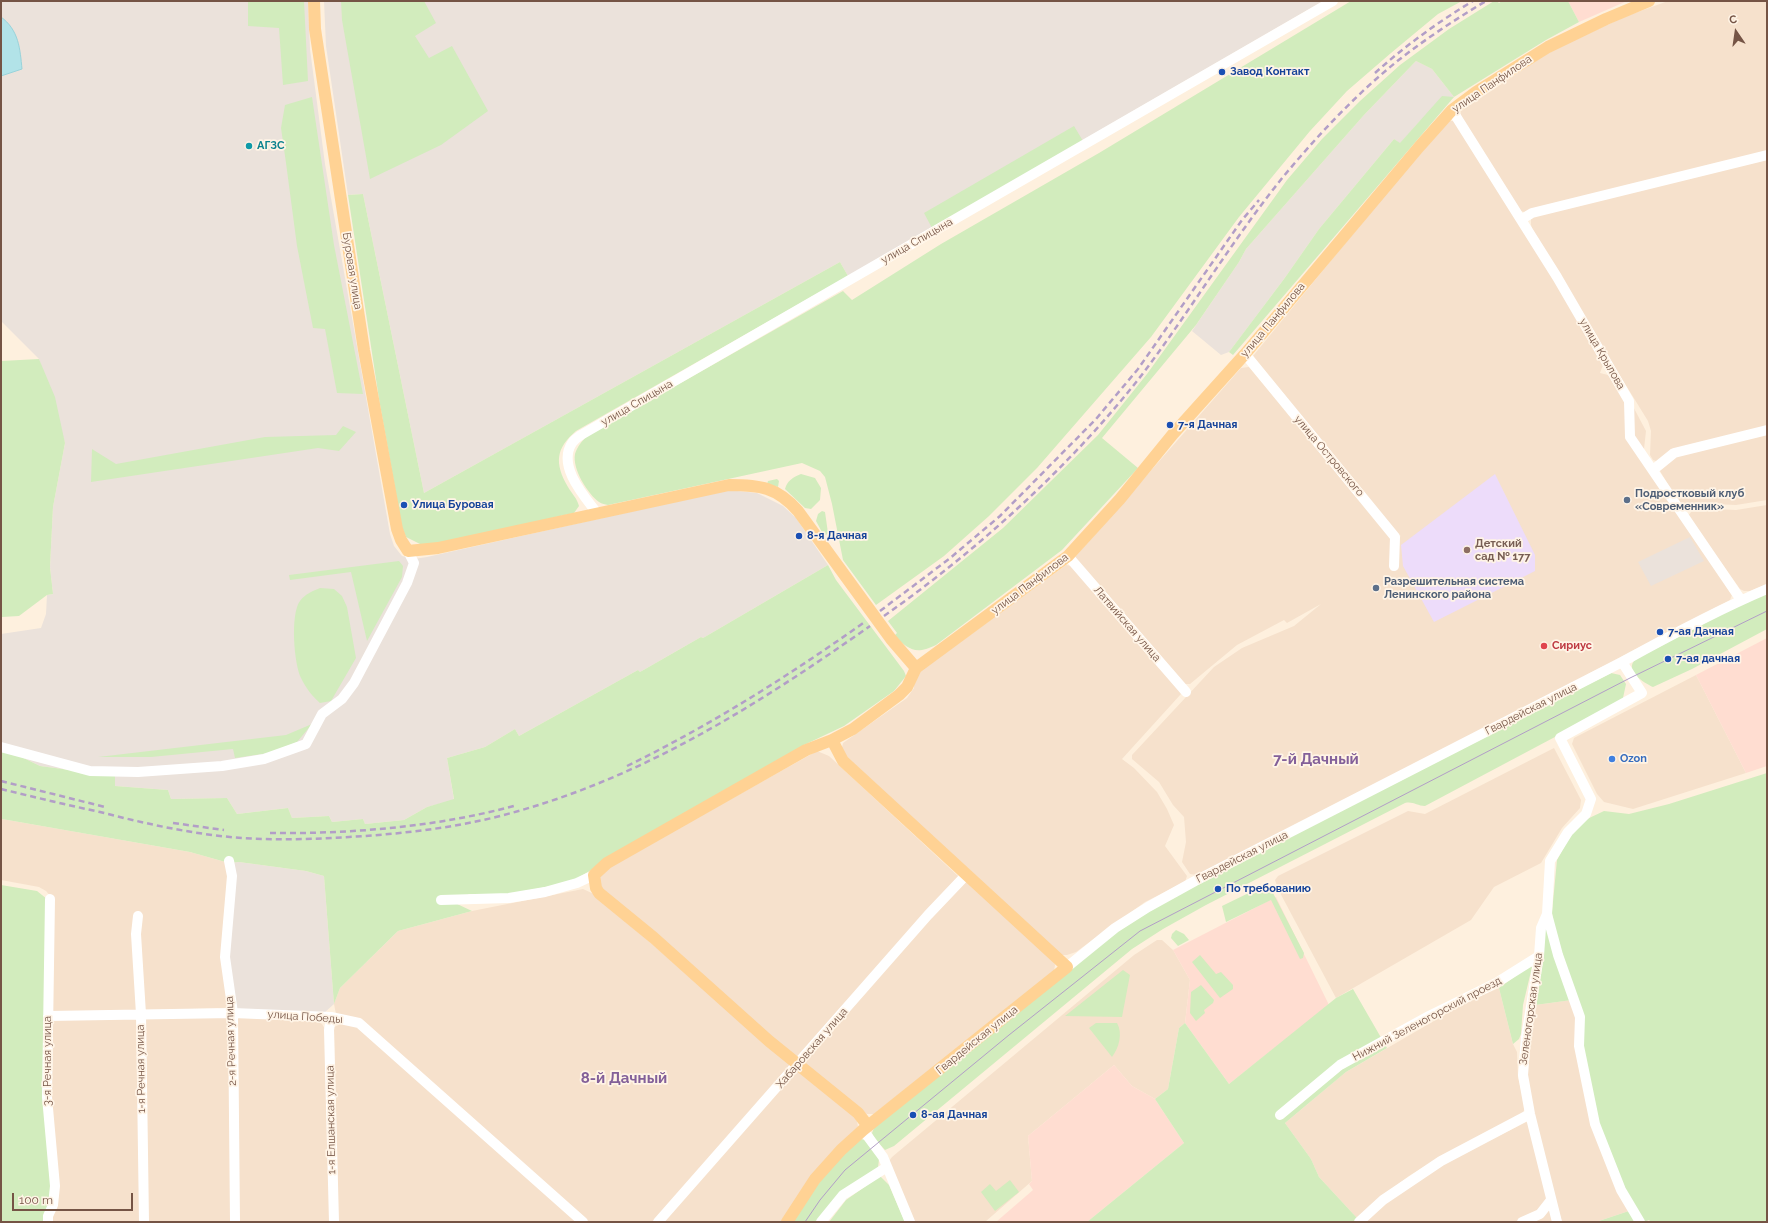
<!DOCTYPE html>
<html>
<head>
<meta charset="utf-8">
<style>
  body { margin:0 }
  #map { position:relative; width:1768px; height:1223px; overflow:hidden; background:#fef0de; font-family:Raleway,sans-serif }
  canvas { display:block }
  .frame { position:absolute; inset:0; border:2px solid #755445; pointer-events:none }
  .north { position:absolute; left:1716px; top:12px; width:40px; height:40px; -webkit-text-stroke:3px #fff4e6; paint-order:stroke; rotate:347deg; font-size:11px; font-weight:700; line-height:16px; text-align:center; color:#755445 }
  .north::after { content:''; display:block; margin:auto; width:14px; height:18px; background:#755445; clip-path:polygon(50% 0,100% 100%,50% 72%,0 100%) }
  .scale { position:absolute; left:12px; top:1193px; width:121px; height:18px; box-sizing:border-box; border:2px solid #755445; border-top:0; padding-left:5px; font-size:12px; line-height:14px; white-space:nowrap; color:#755445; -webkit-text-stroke:3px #fff4e6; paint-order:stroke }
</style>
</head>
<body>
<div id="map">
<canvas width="1768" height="1223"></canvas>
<div class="frame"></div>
<div class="north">С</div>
<div class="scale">100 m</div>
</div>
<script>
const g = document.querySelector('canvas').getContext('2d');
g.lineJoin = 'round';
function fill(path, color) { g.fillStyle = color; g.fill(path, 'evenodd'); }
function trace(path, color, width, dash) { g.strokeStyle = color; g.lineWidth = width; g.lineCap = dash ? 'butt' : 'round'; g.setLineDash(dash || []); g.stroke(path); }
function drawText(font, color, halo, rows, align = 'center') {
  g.font = font + ' Raleway,sans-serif'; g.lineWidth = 3.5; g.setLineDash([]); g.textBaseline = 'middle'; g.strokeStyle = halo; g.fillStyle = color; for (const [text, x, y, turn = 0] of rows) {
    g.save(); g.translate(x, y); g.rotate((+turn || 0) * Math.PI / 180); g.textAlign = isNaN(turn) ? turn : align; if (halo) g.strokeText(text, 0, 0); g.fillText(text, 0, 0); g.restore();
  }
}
fill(new Path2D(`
  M 1668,1 L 1767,1 L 1767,152 L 1525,212 L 1519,211 L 1460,118 L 1461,111 L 1551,51 L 1624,17 Z
  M 1449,121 L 1457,121 L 1600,354 L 1603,365 L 1600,373 L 1616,377 L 1628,397 L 1646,431 L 1643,458 L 1732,595 L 1730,600 L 1521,709 L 1197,875 L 1190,874 L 1182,862 L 1186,842 L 1184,817 L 1173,805 L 1159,782 L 1132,759 L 1132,755 L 1214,667 L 1242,648 L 1294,626 L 1321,604 L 1287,623 L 1284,620 L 1237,645 L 1190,684 L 1183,684 L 1076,562 L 1075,557 L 1241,368 L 1249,367 L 1390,535 L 1391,540 L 1401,536 L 1398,535 L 1253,356 L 1392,186 Z
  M 1767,157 L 1767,427 L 1656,461 L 1653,460 L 1650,455 L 1651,431 L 1648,421 L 1536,240 L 1531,225 L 1531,219 L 1536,215 Z
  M 1767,433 L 1767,500 L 1736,505 L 1691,503 L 1686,508 L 1682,508 L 1660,471 L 1661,467 L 1676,454 Z
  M 1767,505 L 1767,584 L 1750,591 L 1744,591 L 1740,589 L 1688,516 L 1694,508 L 1736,510 Z
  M 1066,565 L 1072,566 L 1179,688 L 1181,694 L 1122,759 L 1134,768 L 1157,792 L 1167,809 L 1174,825 L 1165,846 L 1187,876 L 1185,882 L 1145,902 L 1076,952 L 1067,955 L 1061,955 L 841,752 L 843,743 L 907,698 L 914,688 L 914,683 L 919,672 Z
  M 1696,675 L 1746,773 L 1633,809 L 1604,802 L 1597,794 L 1572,744 L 1574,738 Z
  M 1554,748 L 1581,800 L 1580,808 L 1562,828 L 1541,863 L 1494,887 L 1471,920 L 1336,998 L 1278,889 L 1275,880 L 1278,876 L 1408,811 L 1425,814 Z
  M 817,751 L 829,756 L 958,876 L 960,880 L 796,1058 L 604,892 L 599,884 L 600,875 L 609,867 Z
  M 2,819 L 190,852 L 229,863 L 229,1003 L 226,1008 L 55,1013 L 50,1009 L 52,898 L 46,891 L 39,887 L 1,880 Z
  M 966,881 L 1053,957 L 1055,965 L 1054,972 L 874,1114 L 867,1114 L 858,1110 L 805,1066 L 806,1061 L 931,917 Z
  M 583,889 L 594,894 L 792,1065 L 655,1222 L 588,1222 L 360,1019 L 336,1014 L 334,1004 L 340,988 L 398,931 L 472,911 Z
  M 1157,940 L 1162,940 L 1173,950 L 1190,980 L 1185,1023 L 1179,1028 L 1168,1089 L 1155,1099 L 1132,1086 L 1114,1065 L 1028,1136 L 1032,1181 L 985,1222 L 915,1222 L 889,1165 L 889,1161 L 892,1157 L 1134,955 Z
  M 1499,988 L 1513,1044 L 1517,1052 L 1518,1077 L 1525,1107 L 1523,1113 L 1438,1158 L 1409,1176 L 1382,1196 L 1357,1218 L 1319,1177 L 1311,1159 L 1285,1123 L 1346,1072 L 1465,1003 Z
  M 1572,1000 L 1629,1211 L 1596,1222 L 1562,1222 L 1541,1148 L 1526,1074 L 1535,1005 Z
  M 245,1016 L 318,1022 L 322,1024 L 326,1031 L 331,1222 L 238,1222 L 237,1021 L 239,1017 Z
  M 148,1017 L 230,1017 L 232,1222 L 147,1222 L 143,1023 Z
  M 135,1018 L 137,1022 L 141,1222 L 50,1222 L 50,1096 L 52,1020 Z
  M 341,1024 L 359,1027 L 578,1222 L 337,1222 L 334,1027 Z
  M 800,1071 L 854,1116 L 857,1121 L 858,1127 L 812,1176 L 781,1222 L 662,1222 L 795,1072 Z
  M 1526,1122 L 1529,1123 L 1547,1197 L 1538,1212 L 1517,1222 L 1362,1222 L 1386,1201 L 1443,1164 Z
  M 1549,1209 L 1554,1222 L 1531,1222 Z`), '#f6e1cc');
fill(new Path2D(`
  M 1568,1 L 1627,1 L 1579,22 Z
  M 1767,638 L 1767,766 L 1746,773 L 1696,675 Z
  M 1276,897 L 1329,1005 L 1229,1084 L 1185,1023 L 1190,980 L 1173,950 Z
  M 1114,1065 L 1132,1086 L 1155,1099 L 1184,1143 L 1087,1222 L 996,1222 L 1033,1190 L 1029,1184 L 1032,1181 L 1028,1136 Z`), '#ffddd1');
fill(new Path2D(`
  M 1,1 L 308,1 L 310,49 L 325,164 L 390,534 L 394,546 L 402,556 L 414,559 L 427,557 L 728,490 L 757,493 L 783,506 L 796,518 L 828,565 L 703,638 L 701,637 L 640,672 L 638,670 L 519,736 L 515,729 L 485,747 L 447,758 L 454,800 L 427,807 L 404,820 L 365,824 L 363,819 L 332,822 L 329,816 L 292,818 L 288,808 L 237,814 L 227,798 L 171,799 L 168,790 L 115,786 L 115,776 L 40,766 L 1,747 L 1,634 L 41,628 L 46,614 L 47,595 L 53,594 L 50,567 L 53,507 L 65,443 L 39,359 L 1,321 Z
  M 324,1 L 1323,1 L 848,276 L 840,262 L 424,493 L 363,194 L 348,195 L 326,46 Z
  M 1416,61 L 1432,69 L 1454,97 L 1419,122 L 1400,144 L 1394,139 L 1319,229 L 1284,279 L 1229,352 L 1221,355 L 1192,331 L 1239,262 L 1246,249 L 1364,115 Z
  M 1690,537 L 1704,561 L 1651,586 L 1638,562 Z
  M 239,862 L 306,871 L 324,876 L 334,1004 L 324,1013 L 240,1011 L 234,1006 L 227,955 L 229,863 Z`), '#ebe2db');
fill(new Path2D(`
  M 1495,474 L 1535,555 L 1535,571 L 1434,622 L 1403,566 L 1401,545 Z`), '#eddcfa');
fill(new Path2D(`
  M 248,1 L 304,1 L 308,81 L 283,85 L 279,28 L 248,26 Z
  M 341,1 L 424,1 L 436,23 L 415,36 L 429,58 L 452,46 L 488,111 L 441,145 L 370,179 L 342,20 Z
  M 1351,1 L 1462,1 L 1438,14 L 1391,53 L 1347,91 L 1310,131 L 1239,217 L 1151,337 L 1037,468 L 989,516 L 944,556 L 876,605 L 843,560 L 832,504 L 825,477 L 820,471 L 802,463 L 608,505 C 605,504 602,504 599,502 C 588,494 572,469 575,454 C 577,447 582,441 587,436 L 843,291 L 852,300 L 941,244 L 1099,153 Z
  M 1494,1 L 1497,1 L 1499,3 L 1502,1 L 1568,1 L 1579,22 L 1546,40 L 1454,97 L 1233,355 L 1229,352 L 1284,279 L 1319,229 L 1394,139 L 1400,143 L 1442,96 L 1454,97 L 1432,69 L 1416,61 L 1364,115 L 1246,249 L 1239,262 L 1196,325 L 1102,438 L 1138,468 L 1062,550 L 936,645 C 915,655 910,650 894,636 L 897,633 L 888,621 L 1003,528 L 1098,435 L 1147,374 L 1287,180 L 1322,139 L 1360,101 L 1400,65 L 1449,29 Z
  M 312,97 L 334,245 L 363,394 L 337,393 L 325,329 L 313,328 L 297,246 L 286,163 L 281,128 L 285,105 Z
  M 1074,126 L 1083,141 L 932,228 L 924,213 Z
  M 363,194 L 424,493 L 840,262 L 848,276 L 576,431 C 556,448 554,463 568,487 C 572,494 577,498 579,506 L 574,513 L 435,544 L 422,545 L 406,537 L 402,527 L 379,399 L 348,195 Z
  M 39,359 L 55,397 L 65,443 L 53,507 L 50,567 L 53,594 L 47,595 L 19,616 L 2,617 L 1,618 L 1,361 Z
  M 343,426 L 356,432 L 339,451 L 318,448 L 91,482 L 92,449 L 116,464 L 265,437 L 336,435 Z
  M 801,474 L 815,478 L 821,488 L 820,500 L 811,509 L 805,508 L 785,489 C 787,481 793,477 801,474 Z
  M 777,479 L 779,481 L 778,487 L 767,484 L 768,481 Z
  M 822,511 L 825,512 L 828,533 L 826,535 L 823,534 L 816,521 L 818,514 Z
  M 399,561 L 403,566 L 402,577 L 367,641 L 351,572 L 290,580 L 289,575 Z
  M 828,565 L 836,580 L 904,671 L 906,676 L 894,691 L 844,726 L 804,745 L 576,879 L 557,885 L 508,894 L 469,894 L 455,903 L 472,911 L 398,931 L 340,988 L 334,1004 L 324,876 L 306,871 L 239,862 L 229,863 L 190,852 L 2,819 L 1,820 L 1,747 L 40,766 L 115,776 L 115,786 L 168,790 L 171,799 L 227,798 L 237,814 L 288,808 L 292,818 L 329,816 L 332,822 L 363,819 L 365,824 L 404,820 L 427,807 L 454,799 L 447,758 L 485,747 L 515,729 L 519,736 L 638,670 L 640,672 L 701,637 L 703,638 Z
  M 320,588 L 334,589 L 342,596 L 347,607 L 356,658 L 331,701 L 320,703 C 312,696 306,688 301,678 C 294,664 290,614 300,601 C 305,594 313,591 320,588 Z
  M 1767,593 L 1767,629 L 1692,669 L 1653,687 C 1644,683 1623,670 1636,659 L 1736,607 Z
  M 1611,673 L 1620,675 L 1626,684 L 1623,698 L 1617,704 L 1425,806 C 1417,806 1413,801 1405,803 L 1206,905 L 1163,929 L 1132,949 L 894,1146 L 885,1150 L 875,1139 L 872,1133 L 874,1128 L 1117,932 L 1150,911 L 1196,885 Z
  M 312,724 L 297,742 L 269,753 L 235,758 L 233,749 L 151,757 L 98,757 L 286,735 Z
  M 1767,773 L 1767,1222 L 1651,1222 L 1649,1220 L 1644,1222 L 1629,1201 L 1599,1131 L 1581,1033 L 1553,924 L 1552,912 L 1557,860 L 1569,838 L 1585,820 L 1604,811 L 1629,814 L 1669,804 Z
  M 1,885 L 37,891 L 47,899 L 53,1187 L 46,1222 L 1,1222 Z
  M 1261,887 L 1266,887 L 1273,893 L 1304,953 L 1303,958 L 1300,959 L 1271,900 L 1226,922 L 1222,906 Z
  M 1546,927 L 1572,1000 L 1535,1005 L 1544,931 Z
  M 1176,930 L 1184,934 L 1189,940 L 1178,946 L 1171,938 L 1172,934 Z
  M 1200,955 L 1216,974 L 1221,972 L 1233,985 L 1233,989 L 1220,998 L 1192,962 Z
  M 1528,967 L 1532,967 L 1523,1005 L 1521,1034 L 1519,1039 L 1513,1044 L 1499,988 Z
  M 1123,970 L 1130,975 L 1122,1017 L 1065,1016 Z
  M 1201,985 L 1214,1000 L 1213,1003 L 1204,1010 L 1205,1013 L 1196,1021 L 1190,1013 L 1191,992 Z
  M 1353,989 L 1387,1048 L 1346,1072 L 1285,1123 L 1311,1159 L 1319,1177 L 1357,1218 L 1354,1222 L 1087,1222 L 1184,1143 L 1155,1099 L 1168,1089 L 1179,1028 L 1185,1023 L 1229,1084 L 1336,998 Z
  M 1096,1023 L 1117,1023 C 1123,1033 1119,1048 1112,1057 L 1089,1028 Z
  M 861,1139 L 865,1140 L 879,1159 L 878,1168 L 822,1222 L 792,1222 L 819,1182 L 843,1153 Z
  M 880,1176 L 889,1185 L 905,1222 L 829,1222 L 846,1200 Z
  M 1010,1180 L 1019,1192 L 995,1211 L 981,1192 L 990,1184 L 996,1191 Z
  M 1629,1211 L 1635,1222 L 1596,1222 Z`), '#d2ecbd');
const water = new Path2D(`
  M 1,17 C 19,30 20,49 22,69 L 1,76 Z`);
fill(water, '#b2e3e8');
trace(water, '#98d3da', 1);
trace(new Path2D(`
  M 1452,110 L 1557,277 L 1629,401 L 1630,437 L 1741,600
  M 1522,219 L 1532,213 L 1767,155
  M 1245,354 L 1395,537 L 1394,566
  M 1653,470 L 1674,453 L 1767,430
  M 597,513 C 584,496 557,466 572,443 C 574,440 578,437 581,435 L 1333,1
  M 1068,556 L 1186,692
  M 1622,662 L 1642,693 L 1560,738 L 1591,799 L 1586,814 L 1568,832 L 1550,861 L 1547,914 L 1558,955 L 1580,1017 L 1579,1046 L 1595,1124 L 1621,1190 L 1640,1222
  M 1,747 L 90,771 L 138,772 L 222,766 L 264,759 L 306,744 L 322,714 L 342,699 L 354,683 L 407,583 L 414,563 L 408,551
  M 229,861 L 232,876 L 225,957 L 233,1013 L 235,1222
  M 441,900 L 509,898 L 545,892 L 577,883 L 594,875
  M 1547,914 L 1541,928 L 1539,956 L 1526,1037 L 1523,1075 L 1530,1114 L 1557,1222
  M 138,916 L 136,934 L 141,1014 L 144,1222
  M 1067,967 L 1115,928 L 1148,907 L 1195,881 L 1622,662 C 1669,636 1717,610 1767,589
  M 48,1016 L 233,1013 L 331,1017 L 359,1023 L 583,1222
  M 331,1017 L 329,1030 L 334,1222
  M 1280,1115 L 1340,1065 L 1429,1016 L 1496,983 L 1539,956
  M 863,1130 L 883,1157 L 910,1222
  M 48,1222 L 48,1216 L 53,1205 L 55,1186 L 47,1097 L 50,899
  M 658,1222 L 928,915 L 967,874
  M 821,1222 L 843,1195 L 887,1167
  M 1359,1222 L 1383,1200 L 1441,1161 L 1530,1114
  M 1522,1222 L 1540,1214 L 1551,1200`), '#fff', 10);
trace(new Path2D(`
  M 314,1 L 315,29 L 364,350 L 397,529 L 401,540 L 408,551 L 438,548 L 729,485 C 760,485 777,487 798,511 L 891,639 L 916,668
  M 868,1126 L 858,1113 L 769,1041 L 654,938 L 599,893 L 596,888 L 594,875 L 607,863 L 806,750 L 832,740 L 853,729 L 899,695 L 907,687 L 916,668 L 1068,556 L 1120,499 L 1173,434 L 1245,354 L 1419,147 L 1452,110 L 1476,92 L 1548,47 L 1606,19 L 1649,1
  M 787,1222 L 815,1179 L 841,1150 L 863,1130 L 1067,967 L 843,761 L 832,740`), '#ffd294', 12);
trace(new Path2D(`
  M 805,1222 L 820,1200 L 845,1170 L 1009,1035 L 1140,931 L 1630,678 L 1767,611`), '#b29ec7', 1);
trace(new Path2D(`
  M 1375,73 C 1405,46 1438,22 1473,1
  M 880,611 L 949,559 L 1000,516 L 1096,419 L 1138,369 L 1242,220 L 1259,200
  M 884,616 C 978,550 1074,463 1144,372 C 1192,308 1233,239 1283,177 C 1318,135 1357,93 1400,59 C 1427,38 1456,19 1486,1
  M 627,766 C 711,725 790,675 866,621
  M 1,781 L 105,807
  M 1,789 C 34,797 67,805 100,812 C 135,821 170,829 205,834 C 253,841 300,840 349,837 C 398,834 447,829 496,817 C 636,782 753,708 870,626
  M 173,823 L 224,830
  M 270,833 C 351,834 435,827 514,806`), '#b29ec7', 2.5, [6, 4]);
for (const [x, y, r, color] of [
  [1222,72,4,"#1a4fb4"],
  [249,146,4,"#0f9aa8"],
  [1170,425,4,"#1a4fb4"],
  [1627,500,4,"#5c6f8a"],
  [404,505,4,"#1a4fb4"],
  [799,536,4,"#1a4fb4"],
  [1467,550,4,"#8d6e63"],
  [1376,588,4,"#5c6f8a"],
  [1660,632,4,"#1a4fb4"],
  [1544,646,4,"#e0444e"],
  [1668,659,4,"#1a4fb4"],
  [1612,759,4,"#3f7fe0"],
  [1218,889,4,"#1a4fb4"],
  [913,1115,4,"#1a4fb4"]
]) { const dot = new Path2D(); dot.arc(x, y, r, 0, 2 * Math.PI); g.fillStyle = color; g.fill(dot); trace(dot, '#fff4e6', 1.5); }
drawText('bold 11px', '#164399', '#fff4e6', [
  ["Завод Контакт",1230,72],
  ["7-я Дачная",1178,425],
  ["Улица Буровая",412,505],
  ["8-я Дачная",807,536],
  ["7-ая Дачная",1668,632],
  ["7-ая дачная",1676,659],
  ["По требованию",1226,889],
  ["8-ая Дачная",921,1115]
], 'left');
drawText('11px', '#755445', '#fff4e6', [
  ["улица Панфилова",1492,84,-34],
  ["улица Спицына",917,241,-30],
  ["Буровая улица",352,271,81],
  ["улица Панфилова",1273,320,-50],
  ["улица Крылова",1602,354,60],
  ["улица Спицына",637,403,-30],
  ["улица Островского",1329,456,50],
  ["улица Панфилова",1030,584,-37],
  ["Латвийская улица",1127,624,49],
  ["Гвардейская улица",1531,709,-27],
  ["Гвардейская улица",1242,857,-27],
  ["Зеленогорская улица",1531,1009,-82],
  ["улица Победы",305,1017,4],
  ["Нижний Зеленогорский проезд",1427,1019,-28],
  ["Гвардейская улица",977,1040,-39],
  ["2-я Речная улица",231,1041,-92],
  ["Хабаровская улица",812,1048,-49],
  ["3-я Речная улица",48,1061,-90],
  ["1-я Речная улица",141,1069,-91],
  ["1-я Елшанская улица",331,1120,-91]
]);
drawText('bold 11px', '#0d838f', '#fff4e6', [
  ["АГЗС",257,146]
], 'left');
drawText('bold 11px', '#4e5e75', '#fff4e6', [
  ["Подростковый клуб",1635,494],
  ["«Современник»",1635,507],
  ["Разрешительная система",1384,582],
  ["Ленинского района",1384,595]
], 'left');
drawText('bold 11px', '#785e54', '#fff4e6', [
  ["Детский",1475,544],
  ["сад № 177",1475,557]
], 'left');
drawText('bold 11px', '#be3a42', '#fff4e6', [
  ["Сириус",1552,646]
], 'left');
drawText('bold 11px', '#366cbe', '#fff4e6', [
  ["Ozon",1620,759]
], 'left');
drawText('bold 15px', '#836099', '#fff4e6', [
  ["7-й Дачный",1316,759],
  ["8-й Дачный",624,1078]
]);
</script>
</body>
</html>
